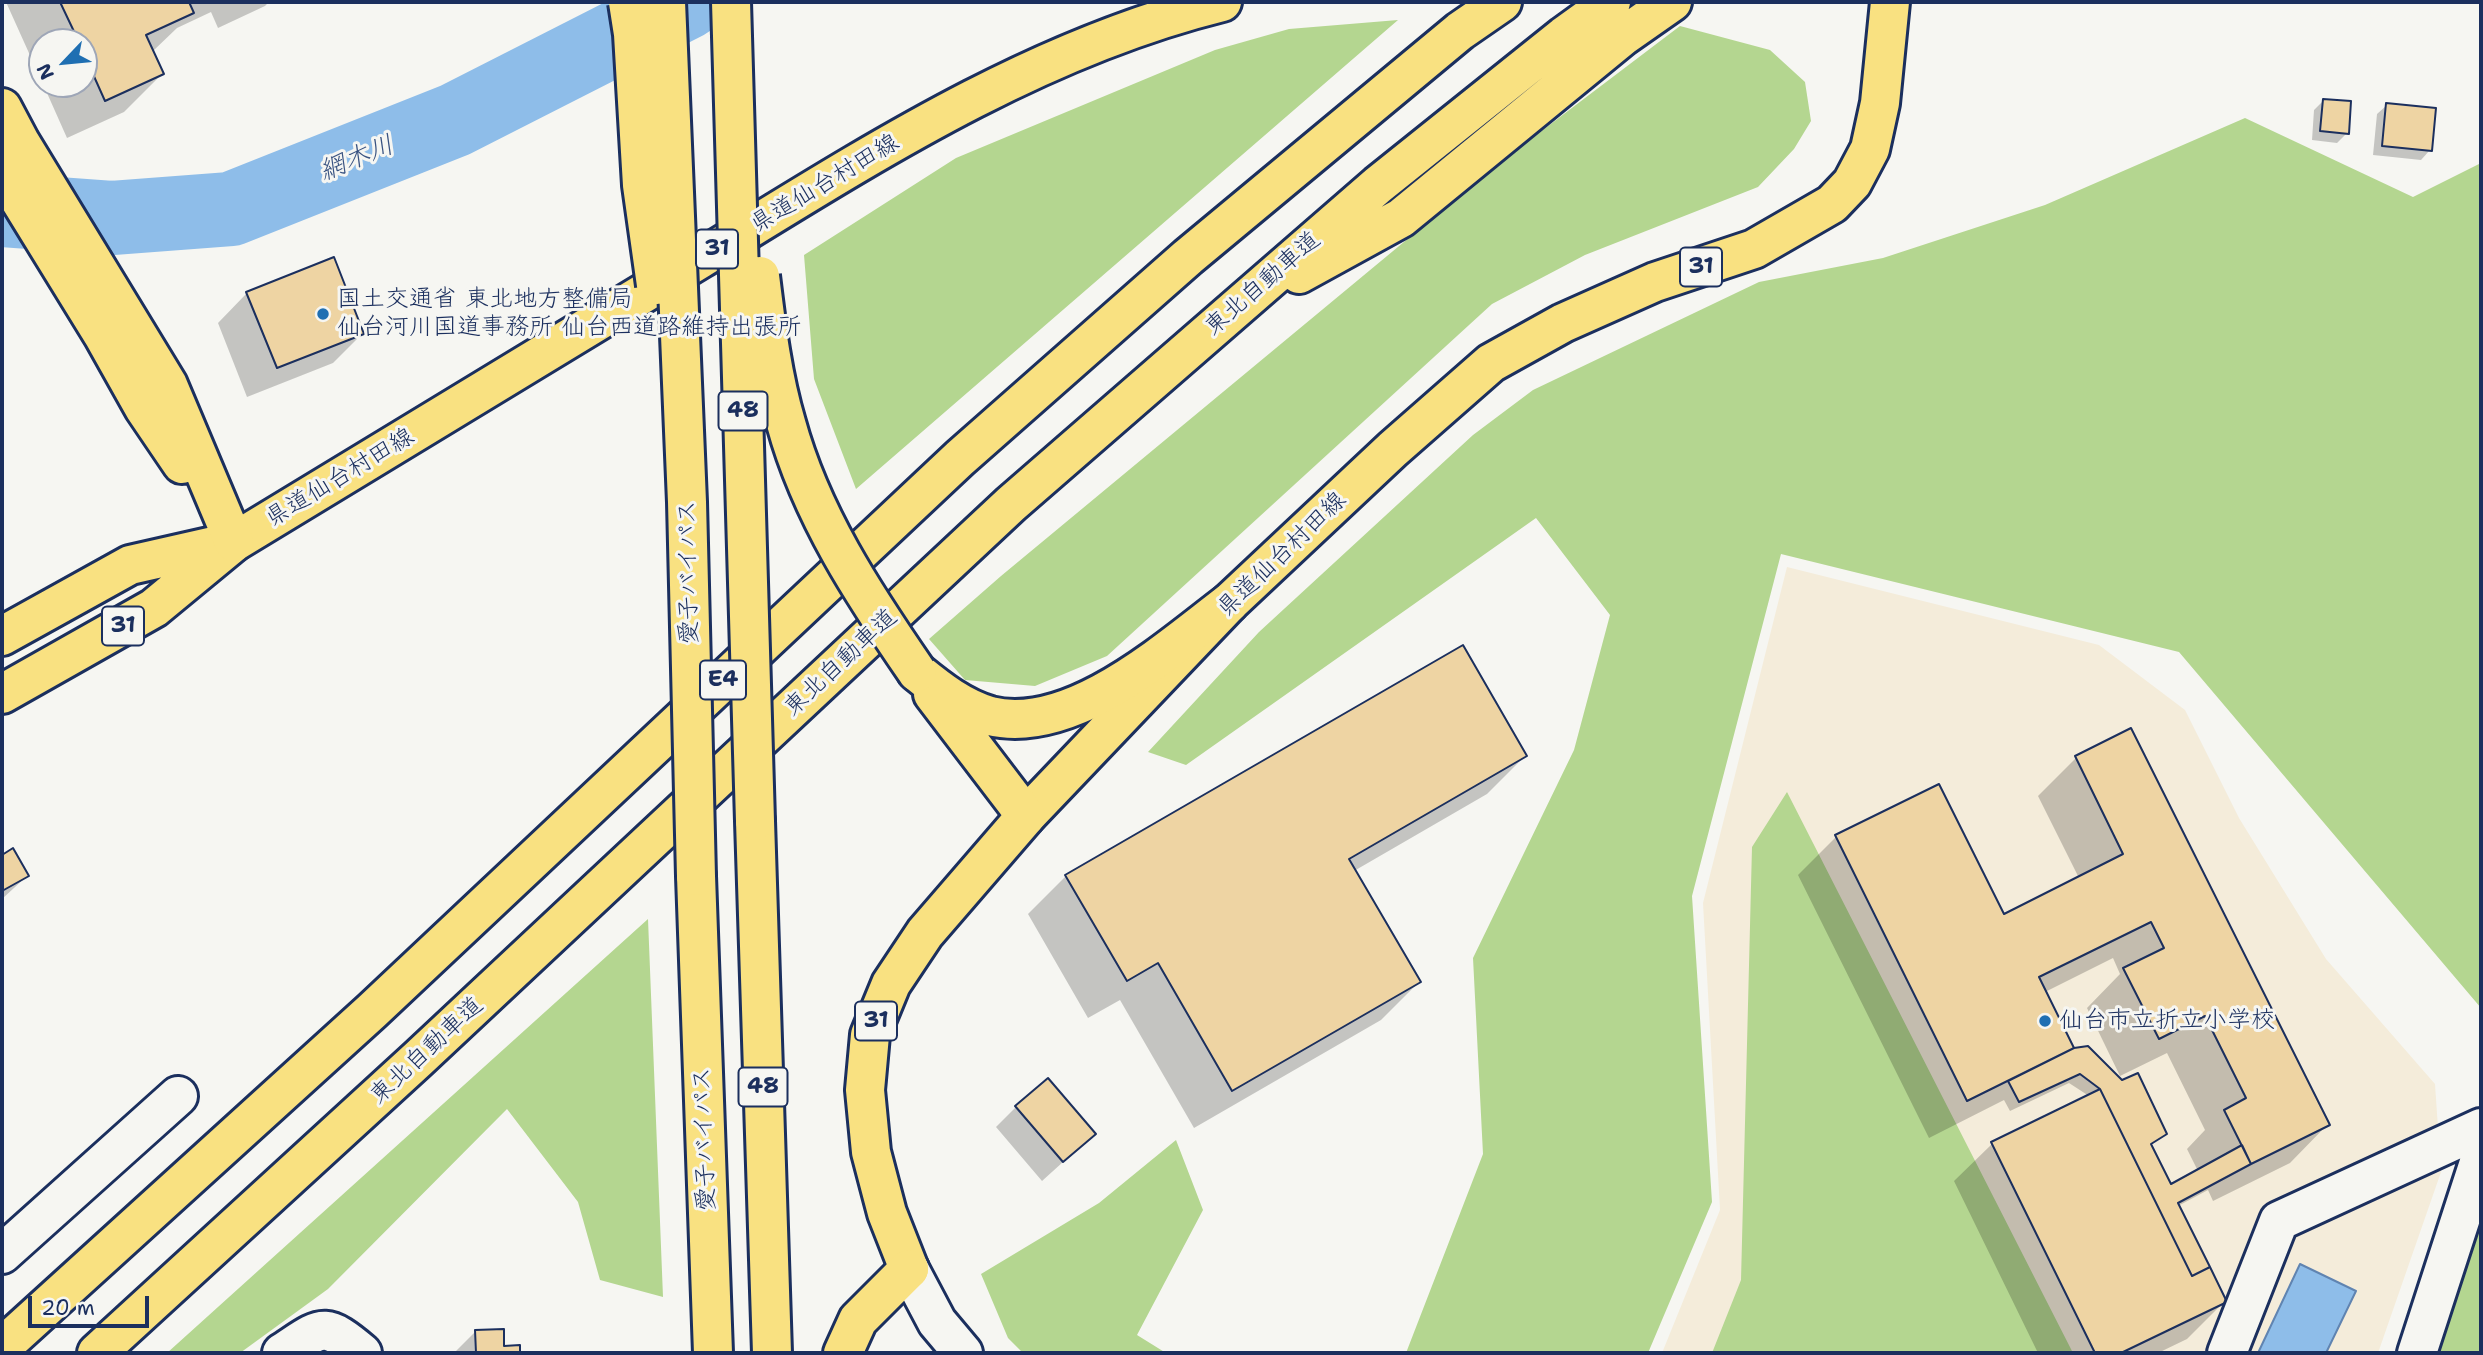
<!DOCTYPE html>
<html>
<head>
<meta charset="utf-8">
<style>
  body { margin:0 }
  #map { position:relative; width:2483px; height:1355px; overflow:hidden; background:#f6f6f2; font-family:"Shantell Sans",sans-serif }
  canvas { display:block }
  .frame { position:absolute; inset:0; border:4px solid #1b2f5e; pointer-events:none }
  .north { position:absolute; left:28px; top:28px; width:70px; height:70px; box-sizing:border-box; background:#f6f6f2; border:2px solid #9ea6b7; border-radius:50%; rotate:244deg; font-size:19px; font-weight:700; line-height:28px; text-align:center; color:#1b2f5e }
  .north::after { content:''; display:block; margin:auto; width:24px; height:32px; background:#1f6fb2; clip-path:polygon(50% 0,100% 100%,50% 72%,0 100%) }
  .scale { position:absolute; left:28px; top:1296px; width:121px; height:32px; box-sizing:border-box; border:4px solid #1b2f5e; border-top:0; padding-left:9px; font-size:21px; line-height:24px; white-space:nowrap; color:#1b2f5e; -webkit-text-stroke:5px #f6f6f2; paint-order:stroke }
</style>
</head>
<body>
<div id="map">
<canvas width="2483" height="1355"></canvas>
<div class="frame"></div>
<div class="north">N</div>
<div class="scale">20 m</div>
</div>
<script>
const g = document.querySelector('canvas').getContext('2d');
g.lineJoin = 'round';
function fill(path, color) { g.fillStyle = color; g.fill(path, 'evenodd'); }
function trace(path, color, width, dash) { g.strokeStyle = color; g.lineWidth = width; g.lineCap = dash ? 'butt' : 'round'; g.setLineDash(dash || []); g.stroke(path); }
function drawText(font, color, halo, rows, align = 'center') {
  g.font = font + ' "Shantell Sans","Klee One",sans-serif'; g.lineWidth = 6; g.setLineDash([]); g.textBaseline = 'middle'; g.strokeStyle = halo; g.fillStyle = color; for (const [text, x, y, turn = 0] of rows) {
    g.save(); g.translate(x, y); g.rotate((+turn || 0) * Math.PI / 180); g.textAlign = isNaN(turn) ? turn : align; if (halo) g.strokeText(text, 0, 0); g.fillText(text, 0, 0); g.restore();
  }
}
fill(new Path2D(`
  M 1787,567 L 2099,645 L 2185,710 L 2239,818 L 2326,959 L 2435,1084 L 2441,1172 L 2378,1353 L 1662,1353 L 1720,1210 L 1703,903 Z`), '#f4ecda');
fill(new Path2D(`
  M 1398,20 L 856,489 L 814,379 L 804,255 L 956,158 L 1215,50 L 1289,29 Z
  M 1680,26 L 1770,50 L 1805,82 L 1811,121 L 1794,149 L 1758,187 L 1585,255 L 1492,304 L 1107,656 L 1035,686 L 965,680 L 929,639 L 1001,576 L 1498,164 Z
  M 2245,118 L 2413,197 L 2481,163 L 2481,1008 L 2179,652 L 1781,554 L 1692,896 L 1712,1202 L 1648,1353 L 1406,1353 L 1483,1154 L 1473,958 L 1574,750 L 1610,615 L 1536,518 L 1186,765 L 1148,752 L 1259,632 L 1473,435 L 1533,390 L 1759,282 L 1883,258 L 2045,205 Z
  M 1787,792 L 2073,1353 L 1712,1353 L 1741,1280 L 1752,847 Z
  M 648,919 L 663,1297 L 600,1280 L 578,1202 L 507,1109 L 328,1289 L 240,1353 L 167,1353 Z
  M 2481,1133 L 2481,1353 L 2426,1353 Z
  M 1176,1140 L 1203,1210 L 1137,1335 L 1166,1353 L 1023,1353 L 1008,1338 L 981,1274 L 1099,1203 Z`), '#b4d690');
const water = new Path2D(`
  M 2300,1264 L 2356,1291 L 2326,1353 L 2258,1353 Z`);
fill(water, '#8ebde9');
trace(water, '#6084b1', 2);
fill(new Path2D(`
  M 6,2 L 269,2 L 265,6 L 218,28 L 211,12 L 177,28 L 152,52 L 162,74 L 124,112 L 67,138 L 43,84 L 84,84 L 84,42 L 42,42 L 42,82 Z
  M 2324,100 L 2347,133 L 2337,143 L 2312,140 L 2314,110 Z
  M 2387,105 L 2430,150 L 2421,160 L 2373,155 L 2377,114 Z
  M 247,293 L 362,334 L 333,363 L 247,397 L 218,323 Z
  M 2131,730 L 2327,1125 L 2290,1163 L 2213,1201 L 2208,1190 L 2178,1206 L 2225,1301 L 2187,1339 L 2158,1353 L 2038,1353 L 1954,1181 L 1992,1144 L 2089,1096 L 2069,1083 L 2010,1111 L 2004,1100 L 1929,1138 L 1798,875 L 1836,837 L 2003,916 L 2079,878 L 2038,796 L 2076,758 ZM 2113,958 L 2120,974 L 2087,1008 L 2120,1076 L 2167,1053 L 2205,1130 L 2187,1149 L 2198,1171 L 2170,1186 L 2150,1146 L 2165,1133 L 2073,1050 L 2045,992 Z
  M 1525,756 L 1487,794 L 1354,871 L 1419,982 L 1381,1020 L 1194,1128 L 1120,1000 L 1088,1018 L 1028,914 L 1066,876 Z
  M 12,851 L 27,876 L 2,899 L 2,857 Z
  M 1016,1107 L 1094,1134 L 1042,1181 L 996,1127 Z
  M 476,1331 L 502,1348 L 518,1347 L 518,1353 L 454,1353 Z`), '#0003');
trace(new Path2D(`
  M 2,210 L 112,218 L 231,209 L 455,120 L 687,2`), '#8ebde9', 74);
const building = new Path2D(`
  M 60,2 L 191,2 L 189,2 L 194,13 L 146,35 L 164,74 L 105,101 L 84,54 L 84,42 L 79,42 Z
  M 2323,99 L 2351,101 L 2349,134 L 2320,131 Z
  M 2386,103 L 2436,108 L 2432,151 L 2382,146 Z
  M 334,257 L 364,334 L 277,368 L 246,292 Z
  M 1463,645 L 1527,756 L 1349,859 L 1421,982 L 1232,1091 L 1158,963 L 1127,981 L 1065,875 Z
  M 2131,728 L 2330,1125 L 2251,1164 L 2224,1110 L 2246,1098 L 2205,1016 L 2159,1039 L 2123,968 L 2164,948 L 2151,922 L 2039,977 L 2074,1048 L 1967,1101 L 1835,835 L 1939,784 L 2004,914 L 2123,854 L 2075,756 Z
  M 13,848 L 29,876 L 2,891 L 2,855 Z
  M 2088,1046 L 2122,1080 L 2138,1073 L 2167,1134 L 2151,1144 L 2171,1184 L 2242,1145 L 2251,1164 L 2178,1203 L 2210,1267 L 2192,1276 L 2100,1089 L 2080,1074 L 2019,1102 L 2008,1081 L 2074,1048 Z
  M 1048,1078 L 1096,1134 L 1063,1162 L 1015,1106 Z
  M 2100,1089 L 2192,1276 L 2210,1267 L 2227,1302 L 2121,1353 L 2095,1353 L 1991,1142 Z
  M 504,1329 L 504,1346 L 520,1345 L 520,1353 L 476,1353 L 475,1330 Z`);
fill(building, '#eed4a3');
trace(building, '#1b2f5e', 2);
const minor = new Path2D(`
  M 2,1254 L 178,1096
  M 909,1269 L 937,1322 L 963,1353
  M 282,1353 C 322,1327 323,1320 362,1353
  M 2227,1353 L 2279,1221 L 2481,1128
  M 2417,1353 L 2481,1156`);
const major = new Path2D(`
  M 2,636 L 130,565 L 227,543
  M 2,694 L 154,608 L 234,542 C 389,448 545,353 700,259 C 865,158 1032,49 1222,2
  M 909,1269 L 887,1213 L 871,1152 L 865,1090 L 870,1035 L 891,984 L 925,933 L 1026,816 L 1229,603 L 1393,449 L 1491,363 L 1563,323 L 1655,282 L 1754,249 L 1832,204 L 1852,183 L 1870,149 L 1880,103 L 1890,2`);
const highway = new Path2D(`
  M 2,108 L 20,142 L 168,385 L 234,542
  M 2,171 L 103,335 L 144,408 L 182,464
  M 1299,274 L 1401,218 L 1622,37 L 1672,2
  M 917,672 C 939,690 962,708 990,716 C 1072,736 1168,649 1229,603
  M 933,694 L 1026,816
  M 755,821 L 772,1353
  M 696,876 L 713,1353
  M 2,1347 L 372,1011 L 960,458 L 1188,257 L 1460,31 L 1502,2
  M 97,1353 L 418,1059 L 1011,504 L 1378,185 L 1564,36 L 1611,2
  M 843,1353 L 858,1320 L 909,1269`);
trace(minor, '#1b2f5e', 44);
trace(major, '#1b2f5e', 44);
trace(highway, '#1b2f5e', 44);
trace(minor, '#f6f6f2', 38);
trace(major, '#f9e181', 38);
trace(highway, '#f9e181', 38);
const highwayBridge = new Path2D(`
  M 628,2 L 633,34 L 642,185 L 656,285
  M 666,2 L 687,502 L 696,876
  M 731,2 L 755,821
  M 760,276 C 766,325 772,376 786,423 C 811,515 864,595 917,672`);
trace(highwayBridge, '#1b2f5e', 44, []);
trace(highwayBridge, '#f9e181', 38);
for (const [x, y, r, color] of [
  [323,314,7,"#1f6fb2"],
  [2045,1021,7,"#1f6fb2"]
]) { const dot = new Path2D(); dot.arc(x, y, r, 0, 2 * Math.PI); g.fillStyle = color; g.fill(dot); trace(dot, '#f6f6f2', 2.5); }
for (const [x, y, w] of [
  [717,249,42],
  [1701,267,42],
  [743,411,49],
  [123,626,42],
  [723,680,46],
  [876,1021,42],
  [763,1087,49]
]) { const box = new Path2D(); box.roundRect(x - w / 2, y - 19.5, w, 39, 5); g.fillStyle = '#f6f6f2'; g.fill(box); trace(box, '#1b2f5e', 2); }
drawText('bold 23px', '#1b2f5e', null, [
  ["31",717,249],
  ["31",1701,267],
  ["48",743,411],
  ["31",123,626],
  ["E4",723,680],
  ["31",876,1021],
  ["48",763,1087]
]);
drawText('24px', '#1b2f5e', '#f6f6f2', [
  ["県道仙台村田線",825,184,-31],
  ["東北自動車道",1263,284,-41],
  ["県道仙台村田線",340,478,-31],
  ["県道仙台村田線",1282,555,-44],
  ["愛子バイパス",689,572,-91],
  ["東北自動車道",841,663,-43],
  ["東北自動車道",427,1051,-43],
  ["愛子バイパス",705,1139,-92]
]);
drawText('24px', '#1b2f5e', '#f6f6f2', [
  ["国土交通省 東北地方整備局",337,300],
  ["仙台河川国道事務所 仙台西道路維持出張所",337,328],
  ["仙台市立折立小学校",2059,1021]
], 'left');
drawText('italic 26px', '#385281', '#f6f6f2', [
  ["網木川",357,159,-22]
]);
</script>
</body>
</html>
